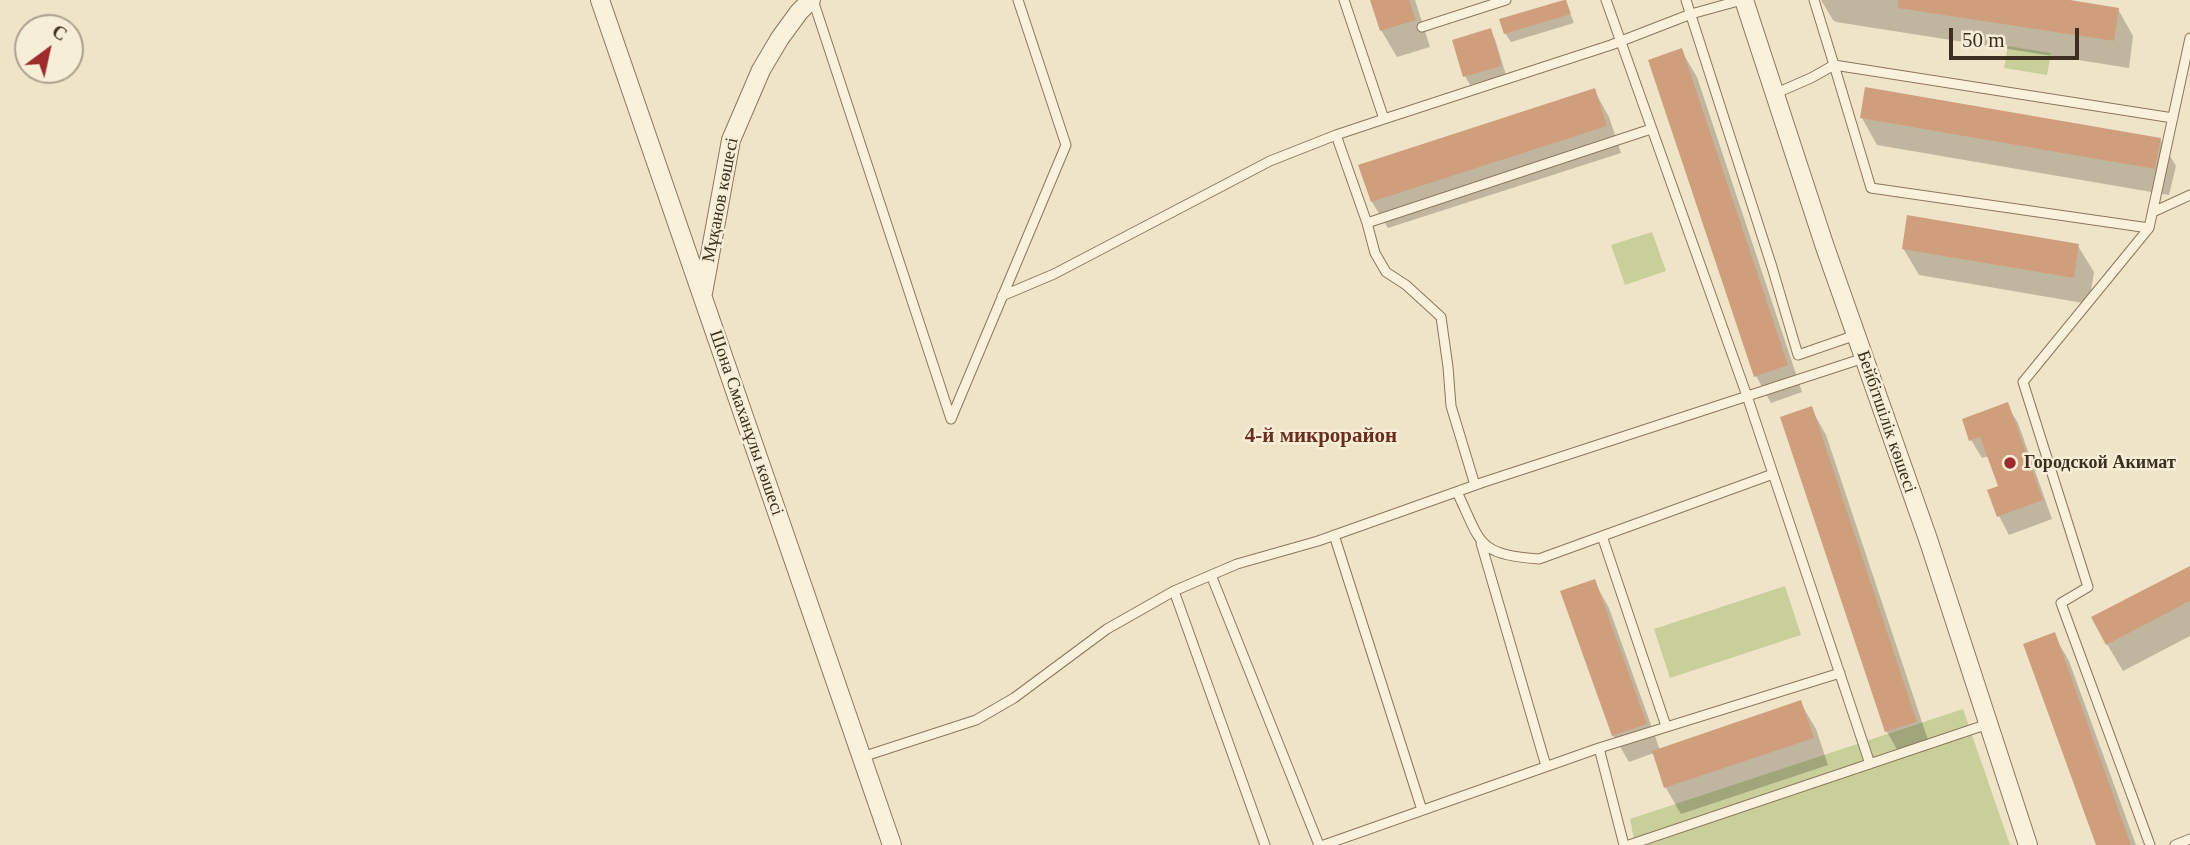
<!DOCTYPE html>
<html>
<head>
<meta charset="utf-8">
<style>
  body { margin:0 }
  #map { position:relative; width:2190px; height:845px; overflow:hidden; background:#f0e4c8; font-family:"Times New Roman",serif }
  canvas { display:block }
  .north { position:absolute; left:14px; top:14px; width:70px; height:70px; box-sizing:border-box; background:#f7eed8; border:2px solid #ada18e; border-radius:50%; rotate:33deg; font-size:19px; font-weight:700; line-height:28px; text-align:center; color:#3d2e20 }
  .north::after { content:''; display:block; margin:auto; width:24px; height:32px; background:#9e2a2b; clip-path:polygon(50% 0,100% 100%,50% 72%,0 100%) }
  .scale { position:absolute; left:1949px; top:28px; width:130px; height:32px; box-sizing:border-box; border:4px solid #3d2e20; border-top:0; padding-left:9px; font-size:21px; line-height:24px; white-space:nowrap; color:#3d2e20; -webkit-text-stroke:5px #f7eed8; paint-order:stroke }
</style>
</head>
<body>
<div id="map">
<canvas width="2190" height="845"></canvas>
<div class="north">С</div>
<div class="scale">50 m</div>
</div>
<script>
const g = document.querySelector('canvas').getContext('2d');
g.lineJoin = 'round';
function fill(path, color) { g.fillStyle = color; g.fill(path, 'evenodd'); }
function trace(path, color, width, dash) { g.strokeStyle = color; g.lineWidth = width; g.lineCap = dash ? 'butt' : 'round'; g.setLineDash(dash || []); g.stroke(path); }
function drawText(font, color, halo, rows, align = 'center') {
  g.font = font + ' "Times New Roman",serif'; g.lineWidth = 5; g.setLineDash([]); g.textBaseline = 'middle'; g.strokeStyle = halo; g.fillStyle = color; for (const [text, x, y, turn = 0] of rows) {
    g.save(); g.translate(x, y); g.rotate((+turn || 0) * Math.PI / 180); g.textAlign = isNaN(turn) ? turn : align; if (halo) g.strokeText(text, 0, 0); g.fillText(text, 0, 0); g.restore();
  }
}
fill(new Path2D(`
  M 2008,46 L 2051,53 L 2047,75 L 2004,68 Z
  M 1652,232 L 1666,271 L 1625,285 L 1611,245 Z
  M 1785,586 L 1801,635 L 1670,678 L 1654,629 Z
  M 1963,709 L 2010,845 L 1635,845 L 1630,819 Z`), '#c9cf9b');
fill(new Path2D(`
  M 1372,0 L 1415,0 L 1430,47 L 1397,57 L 1381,30 Z
  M 1821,0 L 2058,0 L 2118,9 L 2133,36 L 2129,68 L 1836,22 L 1833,20 Z
  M 1565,1 L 1574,23 L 1511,42 L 1505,33 Z
  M 1490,30 L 1495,39 L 1506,75 L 1470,85 L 1465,76 Z
  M 1681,50 L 1697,77 L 1802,392 L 1771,403 L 1756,376 Z
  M 1594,90 L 1609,117 L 1621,153 L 1388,228 L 1372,202 L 1360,166 Z
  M 1862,118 L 2160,139 L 2176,166 L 2169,195 L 1877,145 Z
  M 2078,246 L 2094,272 L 2089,304 L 1919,275 L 1903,248 Z
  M 2007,405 L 2018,423 L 2052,519 L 2009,535 L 1999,516 L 2000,487 L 1989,456 L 1982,458 L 1971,440 Z
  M 1811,408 L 1826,435 L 1931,749 L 1902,758 L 1887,732 L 1782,418 Z
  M 2190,568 L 2190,636 L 2123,671 L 2107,644 Z
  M 1594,581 L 1609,608 L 1660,750 L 1800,702 L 1816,729 L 1828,765 L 1681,814 L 1666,788 L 1654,753 L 1629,762 L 1613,735 Z
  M 2054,635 L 2069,661 L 2136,845 L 2097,845 Z`), '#0003');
fill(new Path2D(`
  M 1370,0 L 1409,0 L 1416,20 L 1380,31 Z
  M 1564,0 L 1566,0 L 1571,14 L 1504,34 L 1499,19 Z
  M 1898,0 L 2070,0 L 2119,8 L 2114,41 L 1898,8 Z
  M 1491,28 L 1502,66 L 1463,77 L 1452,40 Z
  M 1682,48 L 1788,365 L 1754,377 L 1648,60 Z
  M 1865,87 L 2161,138 L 2155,169 L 1860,118 Z
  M 1595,88 L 1607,126 L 1371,202 L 1358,165 Z
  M 1907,215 L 2079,244 L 2074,278 L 1902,249 Z
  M 2008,402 L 2043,500 L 1997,517 L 1987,490 L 1998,486 L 1980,437 L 1969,441 L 1962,419 Z
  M 1812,406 L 1917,722 L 1885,732 L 1780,417 Z
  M 2190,566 L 2190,601 L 2106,645 L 2091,617 Z
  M 1595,579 L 1647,724 L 1612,736 L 1560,591 Z
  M 2055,632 L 2131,845 L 2096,845 L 2023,644 Z
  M 1801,700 L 1814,738 L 1664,788 L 1652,751 Z`), '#cf9f7d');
const service = new Path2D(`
  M 813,0 L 951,419 L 1066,145 L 1018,0
  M 1344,0 L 1384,119 L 1611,45 L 1691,14 L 1742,0
  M 1606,0 L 1747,396 L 1870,764
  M 1686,0 L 1772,267 L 1798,355 L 1856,335
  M 1422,27 L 1506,0
  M 1774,94 L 1811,78 L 1834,65 L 1814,0
  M 1384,119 L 1336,135 L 1367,223 L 1651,129
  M 2153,212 L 2190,195
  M 1367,223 L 1375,253 L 1386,272 L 1406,285 L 1441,317 L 1448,367 L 1451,406 L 1475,485
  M 2149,228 L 1871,188 L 1834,65 L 2173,118
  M 1002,296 L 1054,274 L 1270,161 L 1336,135
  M 1457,492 C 1482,544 1476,554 1539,559 L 1773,474
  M 1334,535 L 1422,810
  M 1602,536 L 1666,726
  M 1481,543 L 1546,766
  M 1211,575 L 1319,845
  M 1174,591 L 1265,845
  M 862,757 L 976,720 L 1014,698 L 1107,629 L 1174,591 L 1237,564 L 1318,541 L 1484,482 L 1864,358
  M 1324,845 L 1599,748
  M 1624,845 L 1599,748 L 1840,673
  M 1629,845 L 1988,724
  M 2150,845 L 2061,603 L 2088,587 L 2023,382 L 2149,228 L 2190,38
  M 2175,845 L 2190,839`);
const minor = new Path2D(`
  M 600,0 L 892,845
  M 1744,0 L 1825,247 L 1928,539 L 2028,845
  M 703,293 L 731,140 L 761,70 L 780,38 L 799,12 L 811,0`);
trace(service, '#8d765c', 11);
trace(minor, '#8d765c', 20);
trace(service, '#faf1dc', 9);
trace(minor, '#faf1dc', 18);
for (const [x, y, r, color] of [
  [2010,463,7,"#9e2a2b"]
]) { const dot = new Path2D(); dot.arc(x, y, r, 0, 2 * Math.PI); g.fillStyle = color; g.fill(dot); trace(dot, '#f7eed8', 2.5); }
drawText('18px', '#3d2e20', '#f7eed8', [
  ["Мұқанов көшесі",721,200,-79],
  ["Бейбітшілік көшесі",1886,422,71],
  ["Шона Смаханұлы көшесі",746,423,71]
]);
drawText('bold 18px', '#3d2e20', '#f7eed8', [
  ["Городской Акимат",2024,463]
], 'left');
drawText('bold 21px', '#6b2e1e', '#f7eed8', [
  ["4-й микрорайон",1321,437]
]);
</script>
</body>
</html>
